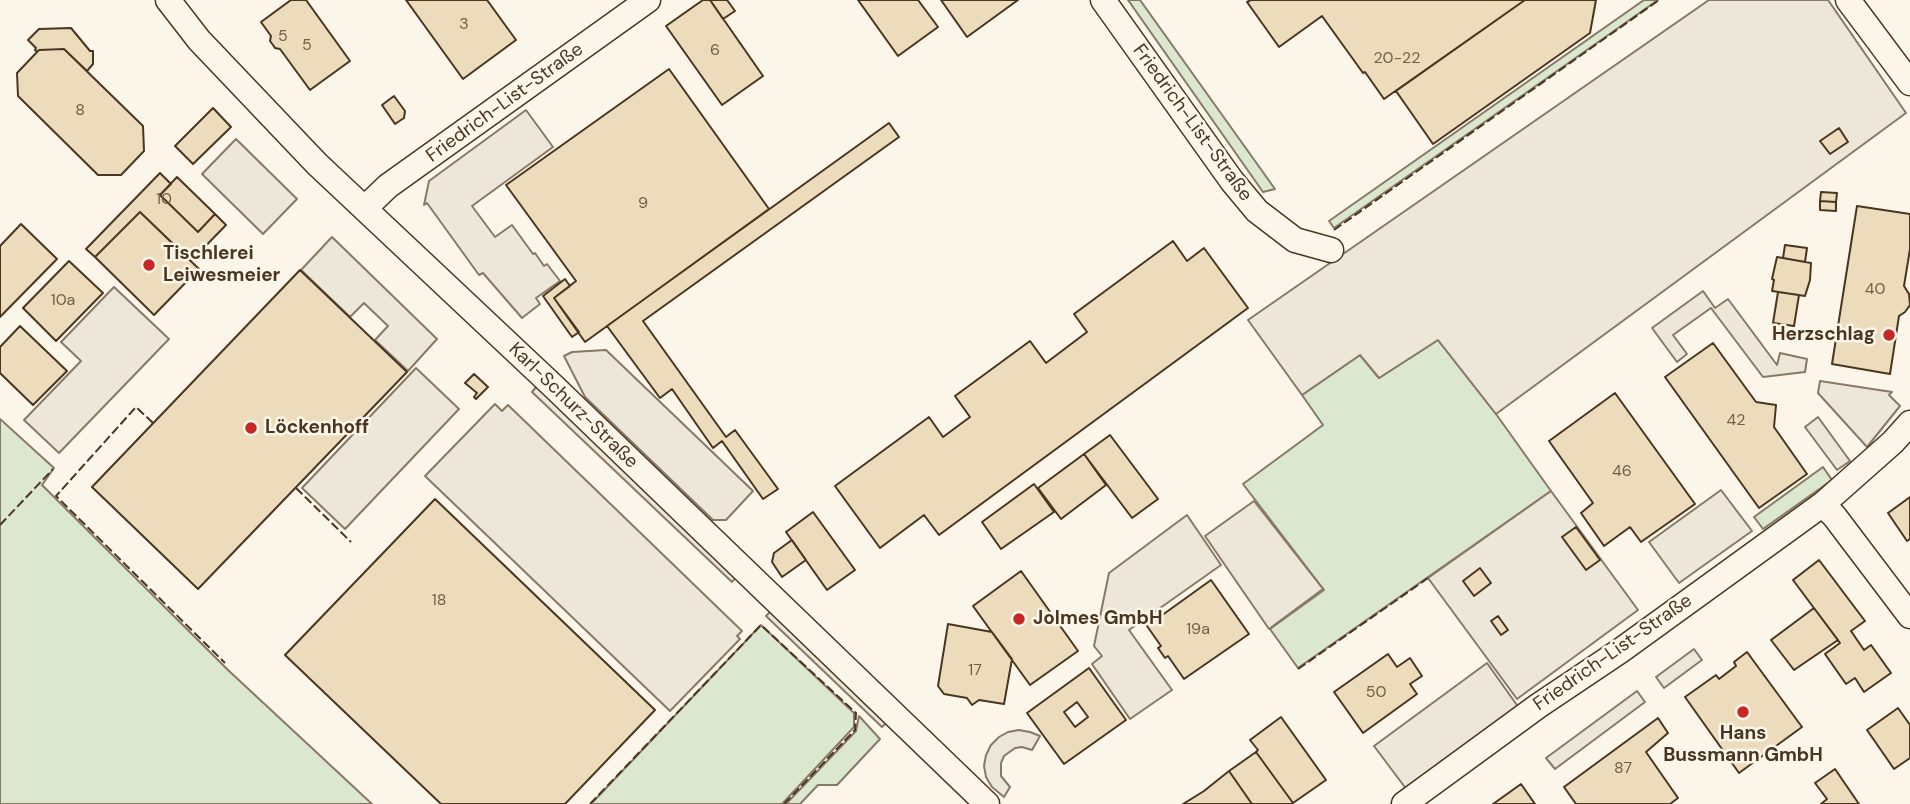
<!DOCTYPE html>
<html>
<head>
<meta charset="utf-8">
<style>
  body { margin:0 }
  canvas { display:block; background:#fbf6e9 }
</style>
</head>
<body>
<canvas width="1910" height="804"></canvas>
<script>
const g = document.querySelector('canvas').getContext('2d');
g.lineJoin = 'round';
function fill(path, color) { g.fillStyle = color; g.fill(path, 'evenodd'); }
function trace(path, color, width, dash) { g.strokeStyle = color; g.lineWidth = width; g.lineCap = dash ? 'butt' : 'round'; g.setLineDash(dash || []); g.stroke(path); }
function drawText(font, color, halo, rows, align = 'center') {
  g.font = font + ' "DM Sans",sans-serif'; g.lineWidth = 5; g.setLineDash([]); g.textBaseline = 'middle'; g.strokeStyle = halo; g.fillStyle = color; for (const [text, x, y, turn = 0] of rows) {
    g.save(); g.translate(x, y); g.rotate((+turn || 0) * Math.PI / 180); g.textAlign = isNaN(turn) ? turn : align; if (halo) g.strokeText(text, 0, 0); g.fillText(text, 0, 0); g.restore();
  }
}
const green = new Path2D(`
  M 1128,0 L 1140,0 L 1275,189 L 1263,192 Z
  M 1644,0 L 1658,0 L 1334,228 L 1329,221 Z
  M 1438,340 L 1496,414 L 1551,491 L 1298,668 L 1270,629 L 1324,590 L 1243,484 L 1323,425 L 1302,395 L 1360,355 L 1379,378 Z
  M 0,419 L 54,468 L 42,485 L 228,670 L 372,804 L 0,804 Z
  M 1823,467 L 1832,480 L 1763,529 L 1754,517 Z
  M 761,625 L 854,713 L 854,727 L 782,804 L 591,804 Z
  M 859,716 L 880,739 L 837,785 L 818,785 L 800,804 L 786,804 L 856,731 Z`);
fill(green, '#dce7d0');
trace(green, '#887966', 2);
const parking = new Path2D(`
  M 1709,0 L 1828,0 L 1906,113 L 1496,414 L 1438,340 L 1379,378 L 1360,355 L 1302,395 L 1248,320 Z
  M 526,110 L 553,147 L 472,206 L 495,237 L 512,225 L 533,254 L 535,253 L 544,266 L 547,264 L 560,281 L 536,298 L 540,304 L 522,318 L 483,273 L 479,275 L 427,203 L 424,205 L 429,181 Z
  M 236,139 L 297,199 L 263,234 L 202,174 Z
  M 332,237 L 437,339 L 408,371 L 375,340 L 388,326 L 364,303 L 350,317 L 301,270 Z
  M 114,287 L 169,339 L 59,453 L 24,420 L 81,361 L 61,342 Z
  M 1703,291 L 1715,308 L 1728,299 L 1777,365 L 1780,353 L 1807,359 L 1805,372 L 1763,377 L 1711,308 L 1673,335 L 1687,354 L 1677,362 L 1652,328 Z
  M 606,350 L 753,491 L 726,520 L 713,520 L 585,397 L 564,356 L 572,352 Z
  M 416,368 L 459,409 L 345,529 L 302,488 Z
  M 1820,381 L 1892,392 L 1889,395 L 1900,406 L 1867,447 L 1818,393 Z
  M 537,386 L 736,577 L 732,582 L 532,392 Z
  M 495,404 L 502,411 L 508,405 L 742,631 L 737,636 L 740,639 L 670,711 L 425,476 Z
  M 1818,417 L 1850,461 L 1837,470 L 1805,427 Z
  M 1721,490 L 1752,531 L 1679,583 L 1649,542 Z
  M 1551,491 L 1638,610 L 1517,699 L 1428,578 Z
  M 1254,501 L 1323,589 L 1269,629 L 1205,536 Z
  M 1187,515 L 1221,565 L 1129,630 L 1172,690 L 1130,719 L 1092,664 L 1102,656 L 1094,646 L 1109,573 Z
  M 771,611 L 887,722 L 882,727 L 766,616 Z
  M 1694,649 L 1702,660 L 1664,688 L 1656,677 Z
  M 1487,663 L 1519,708 L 1407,790 L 1374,746 Z
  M 1637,691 L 1645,702 L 1555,769 L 1546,758 Z
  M 1019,730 L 1030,732 L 1040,736 L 1032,750 L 1022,747 L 1015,748 L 1004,756 L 1001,763 L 1001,776 L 1010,787 L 1004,797 L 992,787 L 986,777 L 984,766 L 986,755 L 991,745 L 999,737 L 1008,732 Z`);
fill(parking, '#ede7d9');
trace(parking, '#887966', 2);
const building = new Path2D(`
  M 291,0 L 306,0 L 350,61 L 310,90 L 280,49 L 275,48 L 273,45 L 270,41 L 271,36 L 261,22 Z
  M 406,0 L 487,0 L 516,40 L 463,79 Z
  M 703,0 L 710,0 L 763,76 L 722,105 L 666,26 Z
  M 710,0 L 727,0 L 735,11 L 723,19 Z
  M 858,0 L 918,0 L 938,27 L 898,56 Z
  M 941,0 L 1018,0 L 967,37 Z
  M 1251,0 L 1525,0 L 1384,99 L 1365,72 L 1363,73 L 1322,16 L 1279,47 L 1247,2 Z
  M 1525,0 L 1596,0 L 1590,33 L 1433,144 L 1396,91 Z
  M 71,28 L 90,51 L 93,51 L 93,64 L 87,71 L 64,49 L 39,50 L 37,52 L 35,50 L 36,48 L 28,40 L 39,29 Z
  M 64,49 L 143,126 L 144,151 L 121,175 L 98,175 L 18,96 L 17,73 L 39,50 Z
  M 669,69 L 769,209 L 585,342 L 554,298 L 576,281 L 506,185 Z
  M 394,96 L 405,111 L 404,118 L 395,124 L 382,105 Z
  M 213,108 L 231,127 L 193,164 L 175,146 Z
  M 889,123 L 899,137 L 643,321 L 726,437 L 735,430 L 778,489 L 763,499 L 722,441 L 713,448 L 672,389 L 660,398 L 607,326 Z
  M 1839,128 L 1848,142 L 1830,154 L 1820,141 Z
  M 160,173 L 171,184 L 160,195 L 198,232 L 215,214 L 226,225 L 191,261 L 140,212 L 95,257 L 86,249 Z
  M 177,177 L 215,214 L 198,232 L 160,195 Z
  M 1821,192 L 1837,193 L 1836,202 L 1820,201 Z
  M 1820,201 L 1836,202 L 1836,211 L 1820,210 Z
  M 1857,206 L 1910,214 L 1910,249 L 1904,286 L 1909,294 L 1910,305 L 1905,312 L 1899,316 L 1890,374 L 1832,364 Z
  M 140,212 L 199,269 L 154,315 L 95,257 Z
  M 21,224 L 57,259 L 0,317 L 0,246 Z
  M 1173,241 L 1187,261 L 1204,248 L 1248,308 L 939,535 L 924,515 L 880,548 L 835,486 L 929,417 L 943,437 L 970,417 L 955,396 L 1030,341 L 1046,363 L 1087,332 L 1074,314 Z
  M 1785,245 L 1807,248 L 1805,262 L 1783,258 Z
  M 1777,257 L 1811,263 L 1810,280 L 1805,296 L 1772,291 L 1774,280 L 1772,279 Z
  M 69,261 L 103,293 L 56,341 L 23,308 Z
  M 300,270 L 407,372 L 198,589 L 92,487 Z
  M 565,279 L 570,286 L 554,298 L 579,332 L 572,337 L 543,296 Z
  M 1778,292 L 1799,295 L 1794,326 L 1773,323 Z
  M 20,326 L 67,371 L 33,405 L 0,373 L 0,347 Z
  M 1713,343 L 1756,402 L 1776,405 L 1774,427 L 1807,474 L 1759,508 L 1665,377 Z
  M 474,374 L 488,387 L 476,399 L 474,397 L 477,393 L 465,383 Z
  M 1615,393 L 1695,504 L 1641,542 L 1630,527 L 1604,546 L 1581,513 L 1593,503 L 1549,441 Z
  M 1110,435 L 1158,499 L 1132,518 L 1084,454 Z
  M 1084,454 L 1106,485 L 1061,519 L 1038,488 Z
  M 1034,484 L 1054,512 L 1001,549 L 982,522 Z
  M 1910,497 L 1910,539 L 1907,541 L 1888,513 Z
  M 435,499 L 655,710 L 565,804 L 441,804 L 285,655 Z
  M 813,512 L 855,570 L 827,590 L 786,532 Z
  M 1576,527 L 1600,560 L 1586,570 L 1562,537 Z
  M 792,540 L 806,560 L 782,577 L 772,562 L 774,553 Z
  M 1819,560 L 1865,621 L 1851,631 L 1864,650 L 1871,645 L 1891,673 L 1864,692 L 1855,678 L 1846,684 L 1825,654 L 1840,643 L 1793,580 Z
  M 1480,568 L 1491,583 L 1474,596 L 1463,581 Z
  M 1021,571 L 1078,651 L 1030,685 L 973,606 Z
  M 1211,580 L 1249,634 L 1184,679 L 1168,656 L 1165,658 L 1158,648 L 1161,646 L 1147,626 Z
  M 1814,608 L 1838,640 L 1794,670 L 1771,640 Z
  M 1498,616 L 1508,630 L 1501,635 L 1491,621 Z
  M 948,624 L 992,632 L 1012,659 L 1004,704 L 979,700 L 972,705 L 967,698 L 944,694 L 938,686 Z
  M 1747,652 L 1802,727 L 1739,773 L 1685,697 L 1716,675 L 1719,679 L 1736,666 L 1734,662 Z
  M 1388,654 L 1397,667 L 1410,658 L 1422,676 L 1410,684 L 1417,694 L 1363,733 L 1334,692 Z
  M 1089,668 L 1126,720 L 1064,764 L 1027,713 ZM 1077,702 L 1088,717 L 1075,727 L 1064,712 Z
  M 1898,708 L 1910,725 L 1910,758 L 1894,769 L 1867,730 Z
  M 1281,717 L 1326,780 L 1293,803 L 1256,752 L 1258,750 L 1250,740 Z
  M 1658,718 L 1668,733 L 1646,752 L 1678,798 L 1670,804 L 1576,804 L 1564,787 Z
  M 1256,752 L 1293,803 L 1292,804 L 1252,804 L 1229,771 Z
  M 1835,769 L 1859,804 L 1821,804 L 1827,799 L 1815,783 Z
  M 1229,771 L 1252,804 L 1183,804 L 1204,791 Z
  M 1521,784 L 1535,804 L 1493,804 Z`);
fill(building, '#ecdcbc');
trace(building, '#4a3520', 2);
const minor = new Path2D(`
  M 168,0 L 199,40 L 317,164 L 552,385 L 987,804
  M 1103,0 L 1232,181 L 1257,211 L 1295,240 L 1331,250
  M 1848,0 L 1910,83
  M 365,208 L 388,186 L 648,0
  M 1823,504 L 1835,517 L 1910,616
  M 1404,804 L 1538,706 L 1620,651 L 1823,504 L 1893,442 L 1910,423`);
trace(minor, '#4a3520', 27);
trace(minor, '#fbf6e9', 24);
trace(new Path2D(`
  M 1334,230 L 1659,0
  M 153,423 L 136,407 L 56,496 L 225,663
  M 296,488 L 351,542
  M 0,525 L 53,469
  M 1298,669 L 1428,578
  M 590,804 L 761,625 L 856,713 L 855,730 L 784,804`), '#4a3520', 2, [9, 3.5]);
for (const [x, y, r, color] of [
  [149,265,7,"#c62828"],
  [1889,335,7,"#c62828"],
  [251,428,7,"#c62828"],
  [1019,619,7,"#c62828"],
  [1743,712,7,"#c62828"]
]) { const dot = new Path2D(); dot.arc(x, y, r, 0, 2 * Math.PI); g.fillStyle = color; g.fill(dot); trace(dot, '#fbf6e9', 2.5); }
drawText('16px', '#725f47', null, [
  ["3",464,25],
  ["5",283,37],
  ["5",307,46],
  ["6",715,51],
  ["20-22",1397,59],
  ["8",80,111],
  ["10",164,200],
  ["9",643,204],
  ["40",1875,290],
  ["10a",63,301],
  ["42",1736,421],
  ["46",1622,472],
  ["18",439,601],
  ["19a",1198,630],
  ["17",975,671],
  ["50",1376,693],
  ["87",1623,769]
]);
drawText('19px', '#4a3520', '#fbf6e9', [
  ["Friedrich-List-Straße",505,103,-36],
  ["Friedrich-List-Straße",1192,123,54],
  ["Karl-Schurz-Straße",573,406,44],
  ["Friedrich-List-Straße",1613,653,-35]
]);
drawText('bold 19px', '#4a3520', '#fbf6e9', [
  ["Tischlerei",163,254],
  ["Leiwesmeier",163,276],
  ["Herzschlag",1875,335,"right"],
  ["Löckenhoff",265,428],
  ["Jolmes GmbH",1033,619],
  ["Hans",1743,734,"center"],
  ["Bussmann GmbH",1743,756,"center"]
], 'left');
</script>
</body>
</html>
